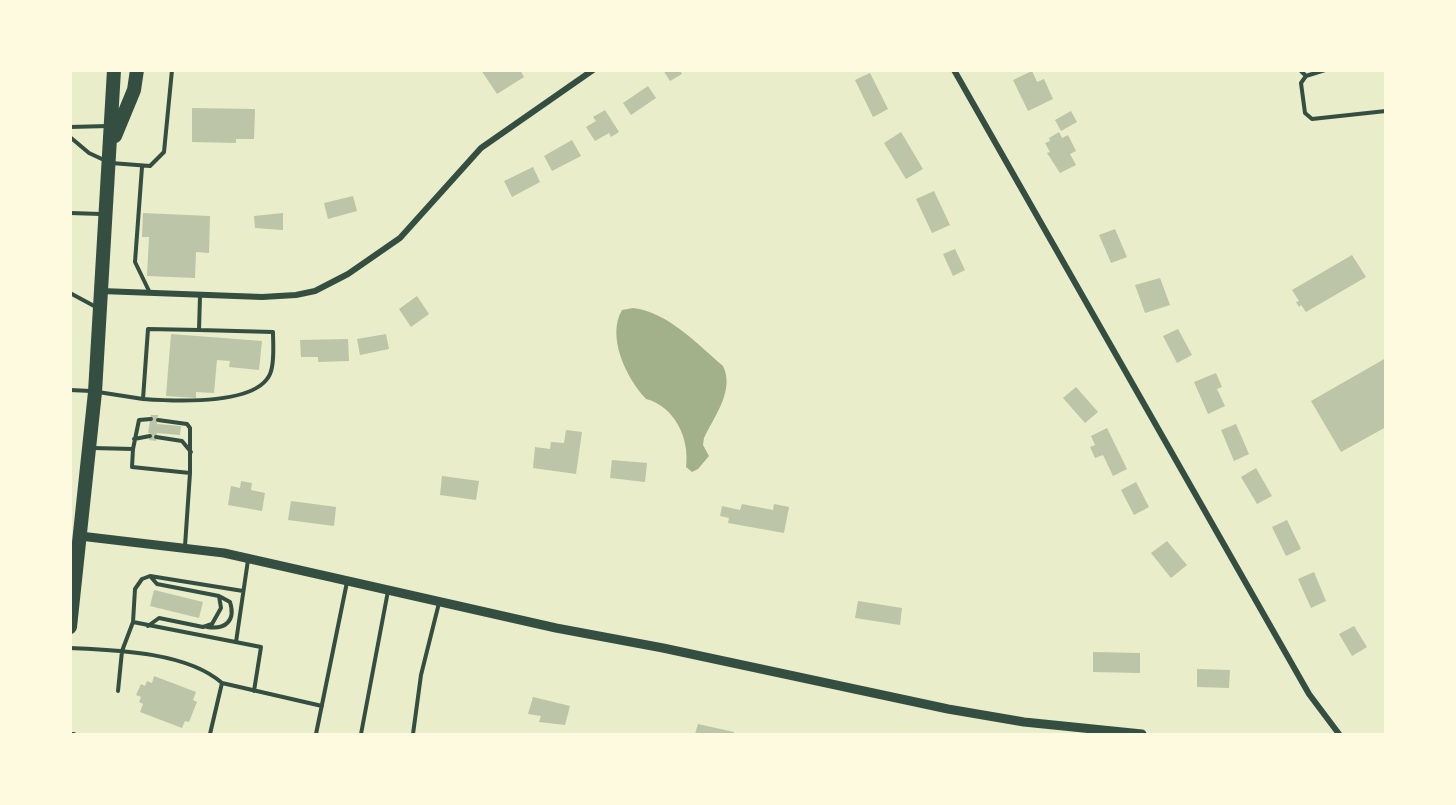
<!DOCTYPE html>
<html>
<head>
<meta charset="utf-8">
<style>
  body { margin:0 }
  #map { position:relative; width:1456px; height:805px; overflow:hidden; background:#e9edc9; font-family:Quicksand,sans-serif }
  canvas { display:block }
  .frame { position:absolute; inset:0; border:72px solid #fefae0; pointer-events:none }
</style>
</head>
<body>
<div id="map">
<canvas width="1456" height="805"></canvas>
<div class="frame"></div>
</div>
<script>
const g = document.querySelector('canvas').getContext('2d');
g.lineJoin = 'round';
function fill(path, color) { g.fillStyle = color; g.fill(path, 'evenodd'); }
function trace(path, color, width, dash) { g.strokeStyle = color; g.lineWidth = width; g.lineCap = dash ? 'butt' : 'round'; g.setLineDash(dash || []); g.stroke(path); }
fill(new Path2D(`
  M 633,308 C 668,312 697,344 723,366 C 735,390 714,417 704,438 L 703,445 L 709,456 L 698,469 L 692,472 L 686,467 C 690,438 674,406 646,399 C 627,379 606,337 622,310 Z`), '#a3b18a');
fill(new Path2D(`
  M 481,70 L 520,70 L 524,77 L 497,94 Z
  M 663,70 L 680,70 L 682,74 L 670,81 Z
  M 1032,71 L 1037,82 L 1044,79 L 1053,99 L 1028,111 L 1013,80 Z
  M 870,73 L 888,109 L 873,117 L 855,80 Z
  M 648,86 L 656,98 L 631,115 L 623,103 Z
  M 192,108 L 255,109 L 254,139 L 236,139 L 236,143 L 192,142 Z
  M 605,110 L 619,132 L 611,137 L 609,133 L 595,141 L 586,127 L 596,121 L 593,117 Z
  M 1071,111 L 1077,122 L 1061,131 L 1055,120 Z
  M 901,132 L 923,169 L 906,179 L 884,143 Z
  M 1059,132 L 1062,138 L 1068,135 L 1076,151 L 1070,154 L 1076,165 L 1060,173 L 1047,153 L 1050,152 L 1045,143 L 1050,141 L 1049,138 Z
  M 572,140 L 581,156 L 552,171 L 544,156 Z
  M 533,167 L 540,182 L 512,197 L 504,181 Z
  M 934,191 L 950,225 L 932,233 L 916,199 Z
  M 353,196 L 357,211 L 328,219 L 324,203 Z
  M 143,213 L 210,216 L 209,253 L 196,252 L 195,278 L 147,276 L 149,237 L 142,237 Z
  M 283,213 L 283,230 L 255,228 L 254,216 Z
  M 1115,229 L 1127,257 L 1111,263 L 1099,235 Z
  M 955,249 L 965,270 L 953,276 L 943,254 Z
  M 1352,255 L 1366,277 L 1306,312 L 1301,305 L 1299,307 L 1296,302 L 1299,301 L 1292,290 Z
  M 1160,278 L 1170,305 L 1145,313 L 1135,285 Z
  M 417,296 L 429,314 L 411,327 L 399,309 Z
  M 1178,329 L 1192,355 L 1177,363 L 1163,336 Z
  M 171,334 L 262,341 L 259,370 L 229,367 L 230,361 L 217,360 L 214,393 L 196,392 L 196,398 L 166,396 Z
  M 386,334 L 389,349 L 360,355 L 357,339 Z
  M 348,339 L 349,361 L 318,362 L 318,357 L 301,357 L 300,340 Z
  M 1386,358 L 1386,427 L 1341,452 L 1311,401 Z
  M 1216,373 L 1222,387 L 1217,389 L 1225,406 L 1208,414 L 1194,382 Z
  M 1076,387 L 1098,412 L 1085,423 L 1063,398 Z
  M 151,415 L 158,415 L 157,424 L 181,426 L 180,435 L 157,433 L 156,441 L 149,440 L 150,433 L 148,433 Z
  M 1236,424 L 1249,454 L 1234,461 L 1221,430 Z
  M 1107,428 L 1127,469 L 1113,476 L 1103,455 L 1095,458 L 1090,447 L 1095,445 L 1091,436 Z
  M 566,430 L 582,432 L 576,474 L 533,468 L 535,447 L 550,449 L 551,442 L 564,443 Z
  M 612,460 L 647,463 L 645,482 L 610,478 Z
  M 1256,468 L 1272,496 L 1257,504 L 1241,477 Z
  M 442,476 L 479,481 L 476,500 L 440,495 Z
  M 241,481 L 252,483 L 251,490 L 265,493 L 262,511 L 228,505 L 231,486 L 240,488 Z
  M 1136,482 L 1149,507 L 1134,515 L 1121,490 Z
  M 291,501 L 336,507 L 334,526 L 288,520 Z
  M 742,504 L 773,510 L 774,504 L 789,507 L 784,533 L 728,523 L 729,518 L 720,516 L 722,506 L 740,510 Z
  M 1287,520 L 1301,549 L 1286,556 L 1272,527 Z
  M 1167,541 L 1187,565 L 1171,578 L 1151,553 Z
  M 1314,572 L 1326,601 L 1311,608 L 1298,579 Z
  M 154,590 L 203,602 L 199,618 L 150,606 Z
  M 858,601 L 902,608 L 900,625 L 855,618 Z
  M 1354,626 L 1367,647 L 1352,656 L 1339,634 Z
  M 1093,652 L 1140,653 L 1140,673 L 1093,672 Z
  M 1197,669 L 1230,670 L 1229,688 L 1197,687 Z
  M 154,676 L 196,692 L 193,700 L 197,702 L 189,722 L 185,721 L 182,728 L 140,712 L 143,704 L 139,702 L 141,697 L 136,695 L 141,684 L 145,686 L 147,681 L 152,683 Z
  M 533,697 L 570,706 L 565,725 L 539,722 L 541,716 L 528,714 Z
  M 698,724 L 734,732 L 734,734 L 695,734 Z`), '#bcc5a7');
trace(new Path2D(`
  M 1300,70 L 1306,76
  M 1325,70 L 1306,76 L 1301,83 L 1305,113 L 1312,119 L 1386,111
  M 70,127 L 108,126
  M 70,137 L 89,153 L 104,160
  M 111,163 L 150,166 L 164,152 L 172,70
  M 142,167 L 135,262 L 150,293
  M 70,213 L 101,214
  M 70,293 L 96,307
  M 70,390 L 91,391
  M 98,392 L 143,399 L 148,329 L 199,330 L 200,296
  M 143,399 C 172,401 256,406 270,374 C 275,363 273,344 273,332 L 199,330
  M 158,420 L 187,424 L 190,428 L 190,473
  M 156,437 L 182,441 L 191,452
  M 134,439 L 150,436
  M 93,448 L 133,449 L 132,467 L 190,473 L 185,546
  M 133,449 L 139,420 L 151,419
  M 133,622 L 261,647 L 254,691
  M 148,626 L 159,618 L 203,627 L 212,624 L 221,608 L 219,596 L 157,584 L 150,576
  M 207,627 C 225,630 236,621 230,602 L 219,596
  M 236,642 L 248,560
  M 70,648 C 116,650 187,652 222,683 L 210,734
  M 222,683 L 322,706
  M 118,691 L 122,651 L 133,622 L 135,589 L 142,579 L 150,576 L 243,591
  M 70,734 L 74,734
  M 316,734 L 347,582
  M 361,734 L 388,591
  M 413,734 L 421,675 L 439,603`), '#344e41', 4);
trace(new Path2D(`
  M 954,70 L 1309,694 L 1339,734
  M 101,291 L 262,297 L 296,295 L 315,291 L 348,274 L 400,238 L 481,148 L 593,70`), '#344e41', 6);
trace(new Path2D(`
  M 80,536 L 224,553 L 556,628 L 663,648 L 948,709 L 1024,722 L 1142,734`), '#344e41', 9);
trace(new Path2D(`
  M 115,136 L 134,90 L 137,70
  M 70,627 L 95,392 L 114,70`), '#344e41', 14);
</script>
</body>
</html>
